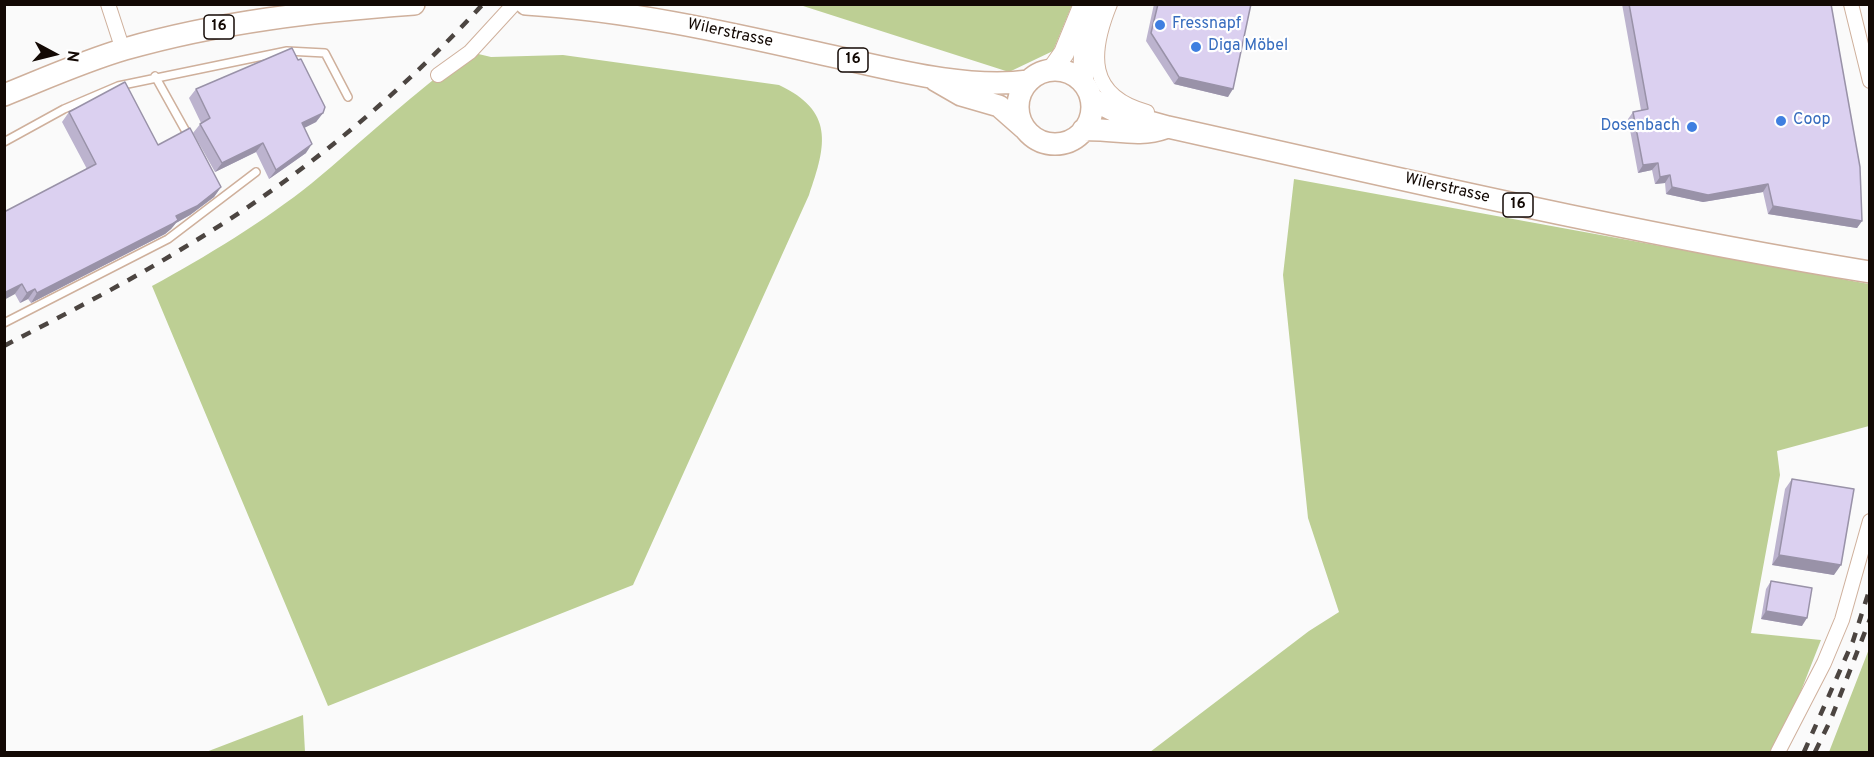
<!DOCTYPE html>
<html>
<head>
<meta charset="utf-8">
<style>
  body { margin:0 }
  #map { position:relative; width:1874px; height:757px; overflow:hidden; background:#fafafa; font-family:Overpass,sans-serif }
  canvas { display:block }
  .frame { position:absolute; inset:0; border:6px solid #130904; pointer-events:none }
  .north { position:absolute; left:24px; top:24px; width:60px; height:60px; -webkit-text-stroke:4px #fff; paint-order:stroke; rotate:97deg; font-size:16px; font-weight:700; line-height:24px; text-align:center; color:#130904 }
  .north::after { content:''; display:block; margin:auto; width:21px; height:27px; background:#130904; clip-path:polygon(50% 0,100% 100%,50% 72%,0 100%) }
</style>
</head>
<body>
<div id="map">
<canvas width="1874" height="757"></canvas>
<div class="frame"></div>
<div class="north">N</div>
</div>
<script>
const g = document.querySelector('canvas').getContext('2d');
g.lineJoin = 'round';
function fill(path, color) { g.fillStyle = color; g.fill(path, 'evenodd'); }
function trace(path, color, width, dash) { g.strokeStyle = color; g.lineWidth = width; g.lineCap = dash ? 'butt' : 'round'; g.setLineDash(dash || []); g.stroke(path); }
function drawText(font, color, halo, rows, align = 'center') {
  g.font = font + ' Overpass,sans-serif'; g.lineWidth = 4.5; g.setLineDash([]); g.textBaseline = 'middle'; g.strokeStyle = halo; g.fillStyle = color; for (const [text, x, y, turn = 0] of rows) {
    g.save(); g.translate(x, y); g.rotate((+turn || 0) * Math.PI / 180); g.textAlign = isNaN(turn) ? turn : align; if (halo) g.strokeText(text, 0, 0); g.fillText(text, 0, 0); g.restore();
  }
}
fill(new Path2D(`
  M 800,5 L 1072,5 L 1053,51 L 1009,72 Z
  M 470,52 L 491,57 L 563,55 L 779,85 C 834,111 827,144 809,195 L 633,585 L 328,706 L 152,286 C 204,258 266,220 312,183 C 365,139 414,92 470,52 Z
  M 1294,179 L 1869,284 L 1869,426 L 1777,451 L 1780,475 L 1751,633 L 1821,640 L 1777,752 L 1150,752 L 1309,631 L 1339,612 L 1308,518 L 1283,275 Z
  M 1869,649 L 1869,752 L 1829,752 Z
  M 303,715 L 305,752 L 206,752 Z`), '#bdcf94');
const service = new Path2D(`
  M 155,76 L 189,137
  M 4,142 L 64,109 L 118,86 L 287,51 L 325,53 L 348,97
  M 4,323 L 168,239 L 256,172`);
const minor = new Path2D(`
  M 108,4 L 123,50
  M 1110,4 C 1090,53 1087,96 1147,112
  M 1851,4 L 1870,81
  M 438,75 L 470,52 L 514,4
  M 1778,752 L 1824,663 L 1842,620 L 1870,521`);
const secondary = new Path2D(`
  M 1052,70 L 1064,53 L 1084,4
  M 1083,82 L 1084,55 L 1099,4`);
const primary = new Path2D(`
  M 526,4 C 625,10 721,31 818,53 C 884,67 962,90 1029,81
  M1018 107a37 37 0 1 1 74 0a37 37 0 1 1-74 0Z
  M 935,80 L 961,95 L 999,106 L 1024,128
  M 4,95 C 44,79 84,61 125,49 C 219,22 316,11 414,4
  M 1091,99 L 1121,114 L 1168,127 C 1401,179 1634,234 1870,272
  M 1083,130 C 1111,128 1138,138 1165,128`);
trace(service, '#cfb09c', 10);
trace(minor, '#cfb09c', 16);
trace(secondary, '#cfb09c', 22);
trace(primary, '#cfb09c', 24);
trace(service, '#fff', 7);
trace(minor, '#fff', 14);
trace(secondary, '#fff', 20);
trace(primary, '#fff', 21);
trace(new Path2D(`
  M 4,346 C 63,315 123,285 180,250 C 292,184 395,100 483,4
  M 1804,752 L 1853,641 L 1870,588
  M 1815,752 L 1831,719 L 1870,619`), '#4c4541', 4.5, [10, 10]);
fill(new Path2D(`
  M 1154,4 L 1251,4 L 1228,97 L 1174,84 L 1146,41 Z
  M 1622,4 L 1831,4 L 1862,221 L 1857,228 L 1768,214 L 1763,192 L 1703,202 L 1666,194 L 1665,183 L 1655,184 L 1652,170 L 1638,173 L 1628,119 L 1633,112 L 1641,110 Z
  M 196,89 L 323,113 L 316,122 L 304,128 L 306,153 L 269,179 L 256,152 L 215,172 L 193,133 L 201,123 L 189,98 Z
  M 69,112 L 158,145 L 221,187 L 214,197 L 190,215 L 176,223 L 171,229 L 165,234 L 31,303 L 28,299 L 20,303 L 15,294 L 87,169 L 62,122 Z
  M 1792,479 L 1834,575 L 1772,565 L 1785,489 Z
  M 1771,581 L 1802,626 L 1761,619 L 1766,589 Z`), '#bcb3ce');
fill(new Path2D(`
  M 1179,77 L 1233,89 L 1228,97 L 1174,84 Z
  M 323,113 L 316,122 L 296,132 L 302,123 Z
  M 263,143 L 256,152 L 215,172 L 222,163 Z
  M 312,144 L 306,153 L 269,179 L 276,170 Z
  M 1658,163 L 1652,170 L 1638,173 L 1643,165 Z
  M 1670,175 L 1665,183 L 1655,184 L 1660,177 Z
  M 1768,184 L 1763,192 L 1703,202 L 1666,194 L 1672,187 Z
  M 221,187 L 214,197 L 190,215 L 176,223 L 171,229 L 165,234 L 31,303 L 37,293 L 176,216 Z
  M 1773,206 L 1862,221 L 1857,228 L 1768,214 Z
  M 22,284 L 15,294 L 4,300 L 4,293 Z
  M 35,289 L 28,299 L 20,303 L 27,293 Z
  M 1779,555 L 1841,565 L 1834,575 L 1772,565 Z
  M 1766,611 L 1807,618 L 1802,626 L 1761,619 Z`), '#9992a8');
const building = new Path2D(`
  M 1158,4 L 1251,4 L 1233,89 L 1179,77 L 1151,33 Z
  M 1629,4 L 1831,4 L 1860,167 L 1862,221 L 1773,206 L 1768,184 L 1708,195 L 1672,187 L 1670,175 L 1660,177 L 1658,163 L 1643,165 L 1633,112 L 1648,109 Z
  M 292,48 L 298,60 L 301,59 L 325,107 L 323,113 L 302,123 L 312,144 L 276,170 L 263,143 L 222,163 L 200,124 L 210,118 L 196,89 Z
  M 125,82 L 158,145 L 190,128 L 221,187 L 197,206 L 176,216 L 178,220 L 172,224 L 37,293 L 35,289 L 27,293 L 22,284 L 4,293 L 4,212 L 96,164 L 69,112 Z
  M 1792,479 L 1854,489 L 1841,565 L 1779,555 Z
  M 1771,581 L 1812,588 L 1807,618 L 1766,611 Z`);
fill(building, '#dbd0f0');
trace(building, '#9992a8', 1.5);
for (const [x, y, r, color] of [
  [1160,25,6,"#3f7fe0"],
  [1196,47,6,"#3f7fe0"],
  [1781,121,6,"#3f7fe0"],
  [1692,127,6,"#3f7fe0"]
]) { const dot = new Path2D(); dot.arc(x, y, r, 0, 2 * Math.PI); g.fillStyle = color; g.fill(dot); trace(dot, '#fff', 2); }
for (const [x, y, w] of [
  [219,27,30],
  [853,60,30],
  [1518,205,30]
]) { const box = new Path2D(); box.roundRect(x - w / 2, y - 12, w, 24, 4.5); g.fillStyle = '#fff'; g.fill(box); trace(box, '#130904', 1.5); }
drawText('bold 15px', '#130904', null, [
  ["16",219,27],
  ["16",853,60],
  ["16",1518,205]
]);
drawText('16px', '#366cbe', '#fff', [
  ["Fressnapf",1172,25],
  ["Diga Möbel",1208,47],
  ["Coop",1793,121],
  ["Dosenbach",1680,127,"right"]
], 'left');
drawText('16px', '#130904', '#fff', [
  ["Wilerstrasse",730,34,12],
  ["Wilerstrasse",1447,189,13]
]);
</script>
</body>
</html>
